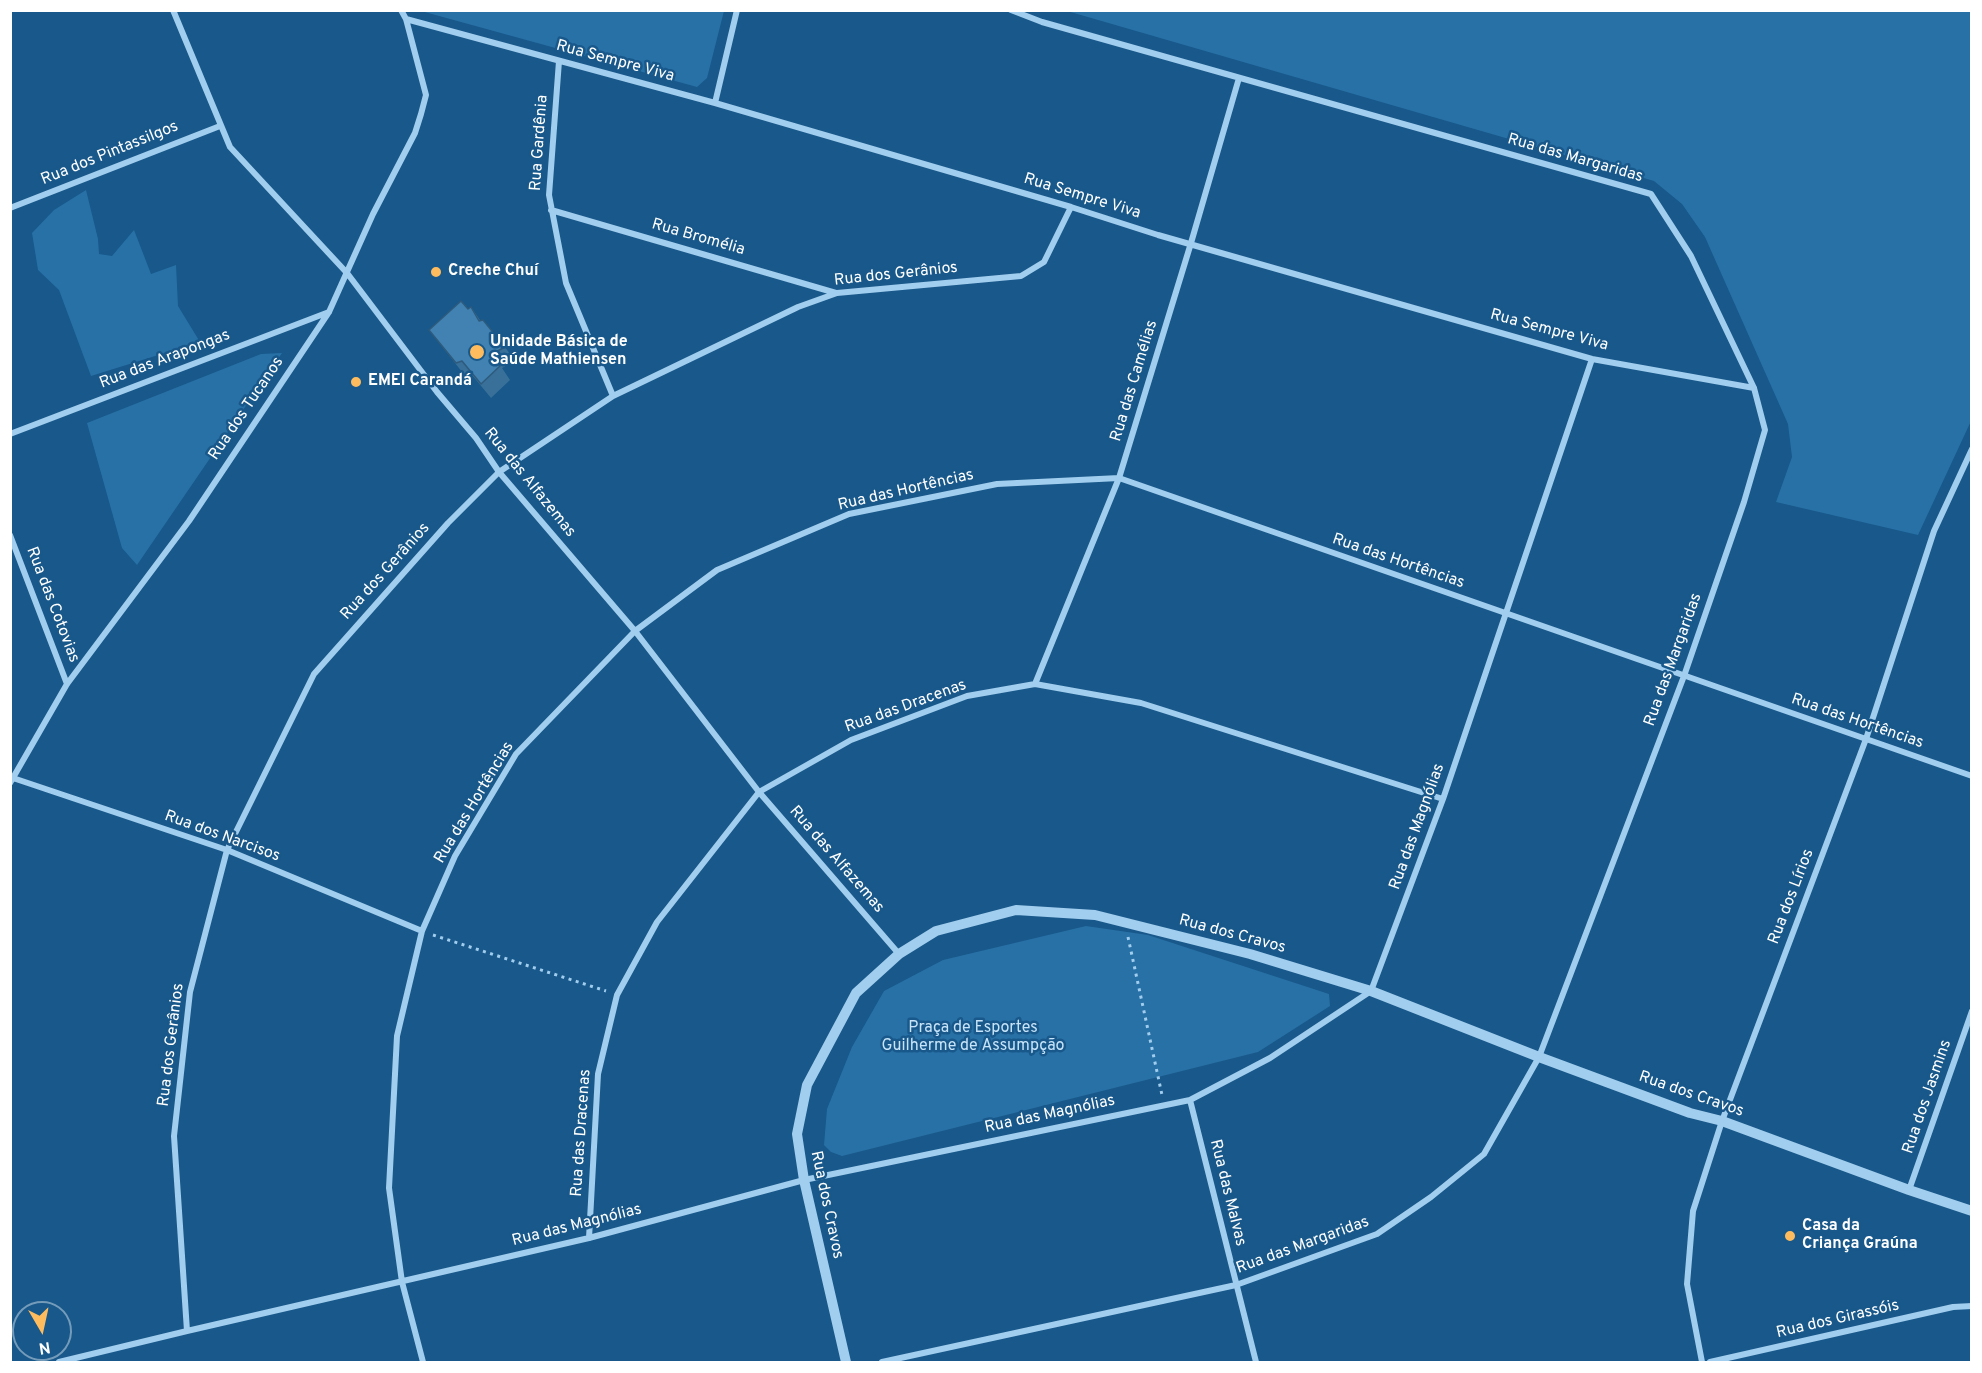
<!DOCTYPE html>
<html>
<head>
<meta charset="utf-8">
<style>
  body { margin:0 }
  #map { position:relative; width:1982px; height:1373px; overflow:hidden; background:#18588a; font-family:Overpass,sans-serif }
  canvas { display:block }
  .frame { position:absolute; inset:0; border:12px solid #fff; pointer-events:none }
  .north { position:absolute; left:12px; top:1301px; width:60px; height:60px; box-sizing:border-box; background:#18588a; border:2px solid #749bb9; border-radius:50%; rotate:171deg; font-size:16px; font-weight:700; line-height:24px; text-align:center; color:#fff }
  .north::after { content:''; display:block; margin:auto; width:21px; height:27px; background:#ffbc5e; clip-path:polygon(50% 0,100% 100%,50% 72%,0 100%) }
</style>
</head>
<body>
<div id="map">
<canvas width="1982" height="1373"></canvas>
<div class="frame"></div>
<div class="north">N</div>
</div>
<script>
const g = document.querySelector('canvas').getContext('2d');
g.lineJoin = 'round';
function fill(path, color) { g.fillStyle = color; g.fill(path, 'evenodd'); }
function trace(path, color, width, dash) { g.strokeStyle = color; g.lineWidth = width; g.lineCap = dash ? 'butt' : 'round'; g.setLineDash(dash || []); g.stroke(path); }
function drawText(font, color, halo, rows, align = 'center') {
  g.font = font + ' Overpass,sans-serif'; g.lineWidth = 5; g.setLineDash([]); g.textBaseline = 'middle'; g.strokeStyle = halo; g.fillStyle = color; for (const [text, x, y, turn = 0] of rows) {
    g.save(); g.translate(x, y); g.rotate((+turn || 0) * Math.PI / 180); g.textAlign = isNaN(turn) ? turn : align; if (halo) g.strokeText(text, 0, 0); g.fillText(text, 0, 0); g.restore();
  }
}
fill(new Path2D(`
  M 421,11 L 724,10 L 724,11 L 707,78 L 697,87 Z
  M 1067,11 L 1971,11 L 1971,421 L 1918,535 L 1776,502 L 1792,457 L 1788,424 L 1705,237 L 1682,204 L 1654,181 Z
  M 86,190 L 98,239 L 99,254 L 112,256 L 134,230 L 151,274 L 176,265 L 178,306 L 200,342 L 91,376 L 59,290 L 38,270 L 32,233 L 54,210 Z
  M 282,353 L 137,565 L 122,548 L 87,423 L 261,354 Z
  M 1086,926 L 1148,935 L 1329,994 L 1330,1006 L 1258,1052 L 842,1156 L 831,1152 L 824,1145 L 827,1109 L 852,1047 L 884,991 L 943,960 Z`), '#2871a6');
trace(new Path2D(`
  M 433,935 L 606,991
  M 1128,937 L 1162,1095`), '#a1cdee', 3, [3, 4.5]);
trace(new Path2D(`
  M 173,10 L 230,147 L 347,273 L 437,392 L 476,438 L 499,472 L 635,631 L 759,792 L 899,954
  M 406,19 L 715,103 L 1071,207 L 1158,235 L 1592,359 L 1754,388
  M 559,61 L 549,195 L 566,283 L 613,396
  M 715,103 L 737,10
  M 10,208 L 220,126
  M 551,210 L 836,293
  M 10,434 L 329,312
  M 10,535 L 67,684
  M 1035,684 L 1119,478 L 1191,243 L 1239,78
  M 10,777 L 227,850 L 422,931
  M 10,783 L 67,684 L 189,521 L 329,312 L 373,214 L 415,133 L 421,114 L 426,95 L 406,19 L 401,10
  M 1190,1100 L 1256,1362
  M 1909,1190 L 1972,1011
  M 589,1238 L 598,1074 L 617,995 L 657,922 L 759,792 L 851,740 L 967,696 L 1035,684 L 1141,703 L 1443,799
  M 187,1331 L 174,1136 L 190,992 L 227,850 L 314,674 L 448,523 L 499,472 L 613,396 L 798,307 L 837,293 L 1021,276 L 1044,262 L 1071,207
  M 59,1362 L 187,1331 L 589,1238 L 804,1180 L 1190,1100 L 1270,1058 L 1371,991 L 1443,799 L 1592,359
  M 423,1362 L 402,1282 L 389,1188 L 397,1036 L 422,931 L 455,856 L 516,754 L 635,631 L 717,570 L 849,514 L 997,484 L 1119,478 L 1972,776
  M 882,1362 L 1236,1285 L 1377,1234 L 1431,1197 L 1484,1154 L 1539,1057 L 1684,676 L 1744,502 L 1765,430 L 1754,388 L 1691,256 L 1651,194 L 1042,22 L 1011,10
  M 1702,1362 L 1687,1284 L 1693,1211 L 1722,1121 L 1866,739 L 1934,531 L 1972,449
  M 1710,1362 L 1953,1307 L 1972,1306`), '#a1cdee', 6);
trace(new Path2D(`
  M 846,1362 L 804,1180 L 797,1134 L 807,1085 L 856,993 L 899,954 L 936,931 L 1016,910 L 1095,915 L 1250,954 L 1371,991 L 1539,1057 L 1690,1113 L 1722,1121 L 1909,1190 L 1972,1211`), '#a1cdee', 10);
fill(new Path2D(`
  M 471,307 L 480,320 L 505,347 L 515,361 L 502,368 L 510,380 L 491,398 L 472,375 L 466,377 L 429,330 Z`), '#387099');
const building = new Path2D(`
  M 461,301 L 468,309 L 471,307 L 479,321 L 483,320 L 505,347 L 490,355 L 500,366 L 481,384 L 462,361 L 456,363 L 429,330 Z`);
fill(building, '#4182b2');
trace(building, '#2e5b7d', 1.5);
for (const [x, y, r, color] of [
  [436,272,6,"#ffbc5e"],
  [477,352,8,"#ffbc5e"],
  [356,382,6,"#ffbc5e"],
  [1790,1236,6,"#ffbc5e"]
]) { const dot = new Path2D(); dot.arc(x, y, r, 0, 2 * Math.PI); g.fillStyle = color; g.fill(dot); trace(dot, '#18588a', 2); }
drawText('16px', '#fff', '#18588a', [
  ["Rua Sempre Viva",615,62,15],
  ["Rua Gardênia",540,143,-86],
  ["Rua dos Pintassilgos",110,154,-22],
  ["Rua das Margaridas",1575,159,16],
  ["Rua Sempre Viva",1082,197,17],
  ["Rua Bromélia",698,238,16],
  ["Rua dos Gerânios",896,275,-6],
  ["Rua Sempre Viva",1549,331,15],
  ["Rua das Arapongas",165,360,-21],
  ["Rua das Camélias",1135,381,-73],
  ["Rua dos Tucanos",247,409,-56],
  ["Rua das Alfazemas",529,483,51],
  ["Rua das Hortências",906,491,-13],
  ["Rua das Hortências",1398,562,19],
  ["Rua dos Gerânios",386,572,-48],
  ["Rua das Cotovias",52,605,69],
  ["Rua das Margaridas",1674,660,-70],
  ["Rua das Dracenas",906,707,-20],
  ["Rua das Hortências",1857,722,19],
  ["Rua das Hortências",475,803,-59],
  ["Rua das Magnólias",1418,827,-70],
  ["Rua dos Narcisos",222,837,20],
  ["Rua das Alfazemas",836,860,49],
  ["Rua dos Lírios",1792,897,-69],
  ["Rua dos Cravos",1232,935,15],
  ["Rua dos Gerânios",172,1045,-83],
  ["Rua dos Cravos",1691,1095,19],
  ["Rua dos Jasmins",1928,1097,-71],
  ["Rua das Magnólias",1050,1115,-12],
  ["Rua das Dracenas",582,1133,-86],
  ["Rua das Malvas",1227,1193,76],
  ["Rua dos Cravos",826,1205,78],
  ["Rua das Magnólias",577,1226,-14],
  ["Rua das Margaridas",1303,1246,-20],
  ["Rua dos Girassóis",1838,1320,-13]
]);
drawText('bold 16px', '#fff', '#18588a', [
  ["Creche Chuí",448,272],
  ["Unidade Básica de",490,343],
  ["Saúde Mathiensen",490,361],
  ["EMEI Carandá",368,382],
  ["Casa da",1802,1227],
  ["Criança Graúna",1802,1245]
], 'left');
drawText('16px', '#c7e4fa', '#18588a', [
  ["Praça de Esportes",973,1029],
  ["Guilherme de Assumpção",973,1047]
]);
</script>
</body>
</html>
